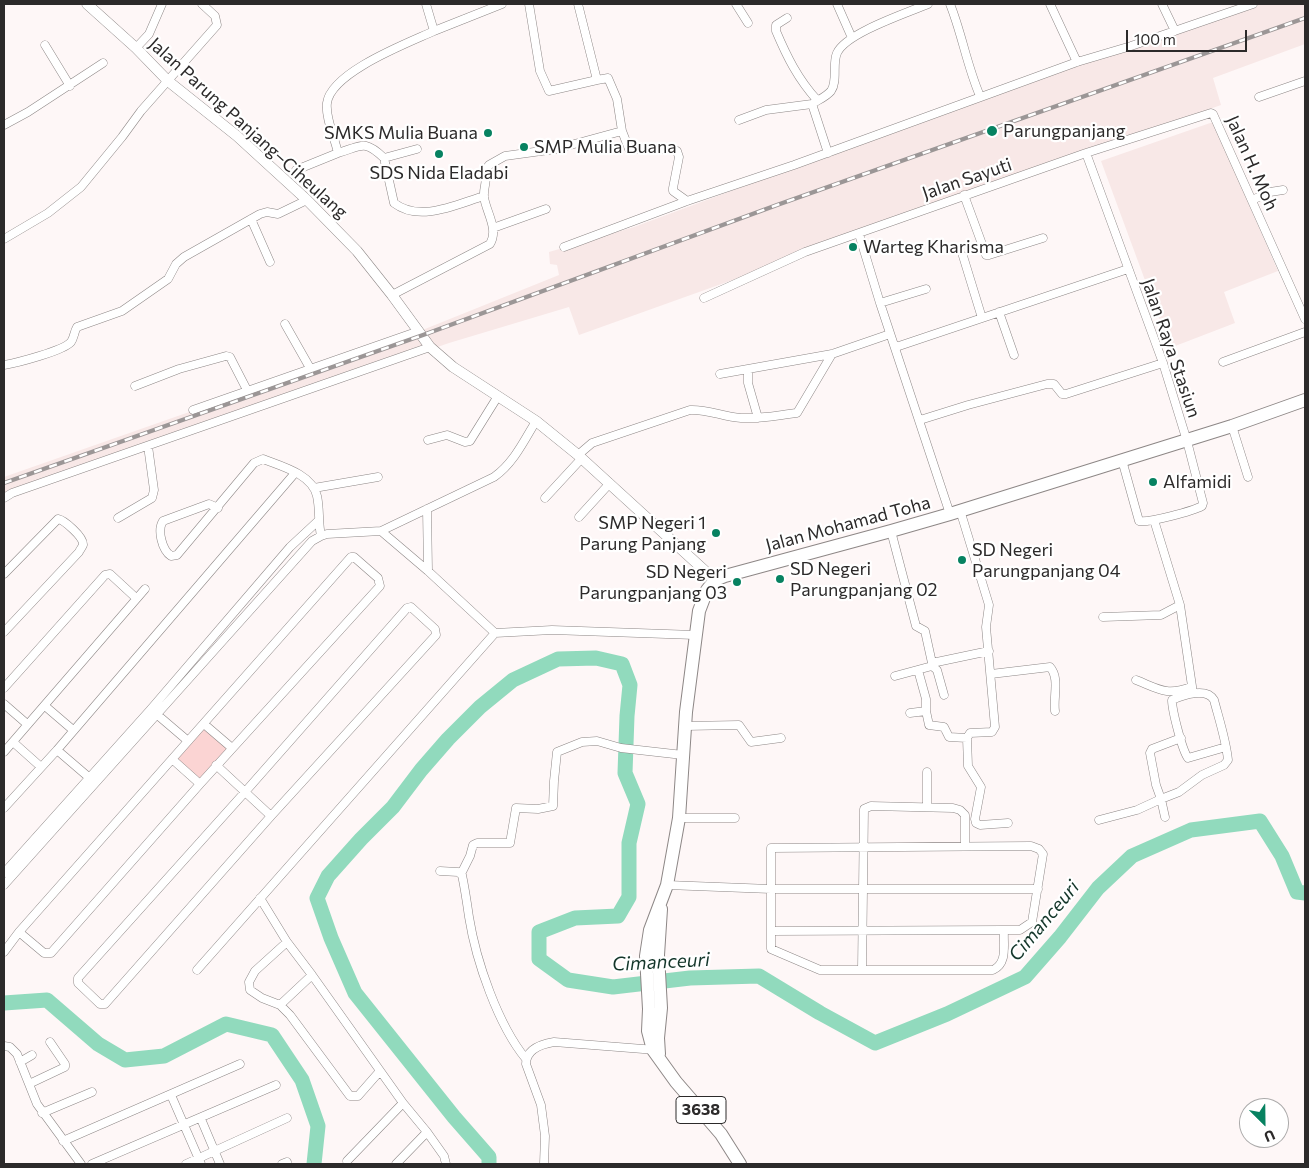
<!DOCTYPE html>
<html>
<head>
<meta charset="utf-8">
<style>
  body { margin:0 }
  #map { position:relative; width:1309px; height:1168px; overflow:hidden; background:#fef7f7; font-family:Commissioner,sans-serif }
  canvas { display:block }
  .frame { position:absolute; inset:0; border:5px solid #2c2a2a; pointer-events:none }
  .north { position:absolute; left:1239px; top:1098px; width:50px; height:50px; box-sizing:border-box; background:#fff; border:1px solid #abaaaa; border-radius:50%; rotate:157deg; font-size:14px; font-weight:700; line-height:20px; text-align:center; color:#2c2a2a }
  .north::after { content:''; display:block; margin:auto; width:18px; height:22px; background:#078261; clip-path:polygon(50% 0,100% 100%,50% 72%,0 100%) }
  .scale { position:absolute; left:1126px; top:30px; width:121px; height:22px; box-sizing:border-box; border:2px solid #2c2a2a; border-top:0; padding-left:6px; font-size:15px; line-height:18px; white-space:nowrap; color:#2c2a2a; -webkit-text-stroke:4px #fff; paint-order:stroke }
</style>
</head>
<body>
<div id="map">
<canvas width="1309" height="1168"></canvas>
<div class="frame"></div>
<div class="north">U</div>
<div class="scale">100 m</div>
</div>
<script>
const g = document.querySelector('canvas').getContext('2d');
g.lineJoin = 'round';
function fill(path, color) { g.fillStyle = color; g.fill(path, 'evenodd'); }
function trace(path, color, width, dash) { g.strokeStyle = color; g.lineWidth = width; g.lineCap = dash ? 'butt' : 'round'; g.setLineDash(dash || []); g.stroke(path); }
function drawText(font, color, halo, rows, align = 'center') {
  g.font = font + ' Commissioner,sans-serif'; g.lineWidth = 4.5; g.setLineDash([]); g.textBaseline = 'middle'; g.strokeStyle = halo; g.fillStyle = color; for (const [text, x, y, turn = 0] of rows) {
    g.save(); g.translate(x, y); g.rotate((+turn || 0) * Math.PI / 180); g.textAlign = isNaN(turn) ? turn : align; if (halo) g.strokeText(text, 0, 0); g.fillText(text, 0, 0); g.restore();
  }
}
fill(new Path2D(`
  M 1257,4 L 1305,4 L 1305,44 L 1213,78 L 1221,105 L 579,335 L 569,307 L 449,343 L 4,499 L 4,477 L 420,331 L 559,275 L 557,265 L 550,264 L 549,252 L 634,227 L 1078,62 Z
  M 1213,122 L 1278,271 L 1224,292 L 1235,323 L 1170,348 L 1101,161 Z`), '#f8e8e7');
fill(new Path2D(`
  M 204,728 L 228,749 L 201,780 L 177,759 Z`), '#fbd4d3');
trace(new Path2D(`
  M 4,1003 L 47,1000 L 98,1044 L 125,1060 L 164,1056 L 226,1024 L 272,1035 L 302,1080 L 318,1126 L 314,1164
  M 489,1164 L 489,1157 L 454,1117 L 355,993 L 331,938 L 317,898 L 328,876 L 361,839 L 393,807 L 421,770 L 448,739 L 480,707 L 513,680 L 558,659 L 596,658 L 622,664 L 630,685 L 627,716 L 625,773 L 638,804 L 629,843 L 629,897 L 618,916 L 575,918 L 539,932 L 539,959 L 568,980 L 613,987 L 690,978 L 759,976 L 820,1013 L 875,1043 L 947,1014 L 1025,977 L 1060,937 L 1098,888 L 1132,856 L 1191,830 L 1260,821 L 1282,856 L 1297,892 L 1305,893`), '#91dabd', 15);
const minor = new Path2D(`
  M 529,4 L 540,71 L 549,91 L 597,80
  M 578,4 L 597,80 L 608,78 L 617,99 L 622,131 L 629,149 L 673,149 L 677,151 L 679,157 L 673,188 L 673,191 L 687,201
  M 736,4 L 748,23
  M 837,4 L 852,38
  M 950,4 C 962,34 967,66 980,96
  M 1050,4 L 1077,62
  M 1162,4 L 1175,31
  M 787,18 L 776,25 L 776,31 C 787,57 798,79 817,100
  M 434,31 L 502,4
  M 45,45 L 70,86
  M 136,48 L 149,34 L 162,4
  M 1259,97 L 1305,81
  M 739,120 L 766,110 L 812,104
  M 4,125 L 28,112 L 103,63
  M 338,153 C 362,146 364,139 384,158 L 417,149
  M 828,153 L 812,104 C 818,100 826,97 831,91 C 838,81 832,64 837,53 C 846,33 907,13 928,4
  M 1086,153 L 1163,363 L 1187,441 L 1203,503 L 1202,506 C 1193,511 1149,523 1139,521 L 1122,460
  M 384,158 L 394,203 C 420,223 457,204 484,196
  M 296,170 L 338,153 C 335,139 325,117 327,103 C 331,72 408,43 434,31 L 426,4
  M 964,195 L 986,255 L 989,255 L 1043,238
  M 1252,200 L 1270,192 L 1283,190
  M 251,219 L 270,262
  M 493,228 L 546,209
  M 859,234 L 880,303 L 950,514
  M 4,239 L 48,213 L 81,187 L 122,137 L 141,111 L 217,25 L 215,16 L 202,4
  M 564,247 L 687,201 L 794,165 L 1077,62 L 1131,46 L 1253,4
  M 963,256 L 982,318
  M 392,295 L 490,244 C 499,229 486,212 484,197 C 483,187 488,182 485,170 L 489,165 L 505,156 L 556,149 L 622,131
  M 704,298 L 805,252 L 1086,153 L 1211,113 L 1213,114 L 1305,319
  M 880,303 L 926,289
  M 999,312 L 1014,355
  M 285,324 L 310,368
  M 896,347 L 1128,269
  M 1223,362 L 1305,332
  M 4,365 C 16,363 63,351 71,342 C 74,338 74,332 77,327 L 122,311 L 168,279 L 176,264 L 184,257 L 260,214 L 267,212 L 278,214 L 307,200
  M 748,371 L 748,383 L 758,418
  M 720,374 L 832,354 L 890,334
  M 135,386 L 179,369 L 226,356 L 230,357 L 247,390
  M 193,410 L 419,331
  M 920,420 L 968,405 L 1047,384 L 1054,384 L 1062,394 L 1066,394 L 1163,363
  M 1232,426 L 1248,477
  M 428,440 L 447,435 L 465,442 L 470,441 L 498,396
  M 578,455 L 592,443 L 690,410 C 708,409 723,417 741,418 C 760,419 779,415 797,413 L 832,354
  M 314,488 L 378,477
  M 4,498 L 12,493 L 430,347
  M 545,498 L 582,458
  M 218,508 L 209,504 L 163,521 C 157,530 162,550 171,556 L 177,555 L 254,463 L 263,459 C 281,466 312,474 317,496 C 320,509 318,522 321,536
  M 427,509 L 428,571
  M 960,510 L 989,605 L 986,627 L 995,727 L 992,732 L 970,733 L 967,738 L 968,766 L 981,787 L 975,819 L 976,823 L 980,825 L 1008,823
  M 579,517 L 610,483
  M 118,518 L 152,498 L 154,490 L 148,446
  M 1154,520 L 1180,605 L 1193,693
  M 381,531 L 428,571 L 495,633 L 552,630 L 695,635
  M 891,531 L 916,626 L 925,631 L 932,663
  M 351,557 L 354,557 L 378,578 L 380,586 L 200,784 L 51,953 L 44,953 L 19,932 Z
  M 4,574 L 58,519 C 64,520 84,537 83,545 C 83,546 79,551 79,552 L 4,632
  M 411,607 L 435,629 L 436,635 L 271,816 L 105,1004 L 100,1004 L 78,983 L 78,978 L 245,792 L 407,608 Z
  M 1103,617 L 1161,615 L 1180,605
  M 932,666 L 937,670 L 944,695
  M 918,670 L 926,699 L 926,711
  M 991,674 L 1050,667 C 1060,678 1053,697 1055,711
  M 895,676 L 932,666 L 932,663 L 989,651
  M 1136,680 C 1159,689 1166,696 1191,687
  M 4,688 L 105,575 L 110,574 L 136,598
  M 4,704 L 27,724
  M 45,706 L 73,730
  M 154,712 L 188,741
  M 910,713 L 926,711 L 929,725 L 944,727 L 949,737 L 967,738
  M 204,724 L 232,748
  M 685,726 L 739,725 L 751,742 L 781,738
  M 13,742 L 41,767
  M 57,750 L 92,780
  M 4,752 L 145,589
  M 172,759 L 200,784
  M 216,765 L 271,816
  M 927,807 L 927,772
  M 4,808 L 57,750 L 295,473
  M 1165,817 L 1161,799 L 1179,792 L 1202,775 L 1224,765 L 1228,760 C 1226,740 1219,719 1214,700 C 1207,687 1183,695 1172,700 C 1172,710 1182,750 1188,758 L 1226,747
  M 679,818 L 735,818
  M 1099,820 L 1137,810 L 1161,799 L 1156,785 L 1150,753 L 1152,749 L 1181,738
  M 1031,846 L 1039,849 L 1043,854 L 1032,922 L 1020,930 L 1004,930 C 1003,945 1008,963 993,970 L 820,970 L 771,949 L 771,848 Z
  M 440,871 L 458,872 L 462,875 C 465,889 467,903 469,917 C 476,961 498,1025 526,1059
  M 4,873 L 151,709 L 290,547 L 318,521
  M 461,874 L 470,856 L 473,845 L 477,843 L 510,843 L 516,808 L 538,809 L 553,806 L 554,781 L 557,752 L 582,742 L 597,741 L 621,748 L 683,755
  M 4,885 L 312,541 L 321,536 L 327,534 L 381,531 L 494,477 C 513,464 524,441 536,421
  M 667,885 L 771,889 L 1038,889
  M 260,898 L 287,942 L 312,975 L 403,1103 L 427,1132 L 444,1156 L 446,1164
  M 771,931 L 1004,930
  M 4,952 L 19,932
  M 197,970 L 495,633
  M 862,970 L 864,809 L 871,806 L 953,808 L 960,810 L 965,815 L 965,846
  M 312,975 L 280,1005 L 290,1015 L 350,1096 L 358,1096 L 380,1071
  M 280,1005 L 262,998 L 250,990 L 249,982 L 255,971 L 287,942
  M 4,1046 L 10,1047 L 17,1054 L 37,1104 L 81,1164
  M 20,1062 L 32,1055
  M 29,1084 L 65,1067 L 65,1064 L 50,1042
  M 171,1095 L 201,1164
  M 42,1113 L 92,1092
  M 201,1119 L 220,1164
  M 63,1141 L 240,1064
  M 347,1161 L 403,1103
  M 92,1164 L 276,1085
  M 186,1164 L 287,1118
  M 282,1164 L 287,1162
  M 396,1164 L 427,1132
  M 544,1164 L 545,1136 L 541,1105 L 526,1064 C 526,1049 542,1044 554,1042 L 656,1050`);
const tertiary = new Path2D(`
  M 87,4 L 136,48 L 168,81 L 237,136 L 307,200 L 357,251 L 392,295 L 430,347 L 453,367 L 536,421 L 578,455 L 715,580`);
const primary = new Path2D(`
  M 659,1054 L 658,1038 L 661,1008 L 658,955 L 661,909
  M 740,1164 L 721,1134 L 676,1082 L 653,1050 L 648,1031 L 649,1009 L 646,956 L 650,930 L 667,885 L 679,818 L 686,712 L 699,611 L 707,590 L 715,580 L 725,576 L 891,531 L 950,514 L 1232,426 L 1305,400`);
trace(minor, '#8d8786', 9);
trace(tertiary, '#8d8786', 11);
trace(primary, '#8d8786', 14);
trace(minor, '#fff', 8);
trace(tertiary, '#fff', 10);
trace(primary, '#fff', 12);
const rail = new Path2D(`
  M 4,483 L 423,335 L 777,205 L 1305,18`);
trace(rail, '#9b9696', 4.5);
trace(rail, '#fff', 2.5, [8]);
for (const [x, y, r, color] of [
  [992,131,6,"#078261"],
  [488,133,5,"#078261"],
  [524,147,5,"#078261"],
  [439,154,5,"#078261"],
  [853,247,5,"#078261"],
  [1153,482,5,"#078261"],
  [716,533,5,"#078261"],
  [962,560,5,"#078261"],
  [780,579,5,"#078261"],
  [737,582,5,"#078261"]
]) { const dot = new Path2D(); dot.arc(x, y, r, 0, 2 * Math.PI); g.fillStyle = color; g.fill(dot); trace(dot, '#fff', 2); }
for (const [x, y, w] of [
  [701,1110,50]
]) { const box = new Path2D(); box.roundRect(x - w / 2, y - 13.5, w, 27, 4); g.fillStyle = '#fff'; g.fill(box); trace(box, '#2c2a2a', 1); }
drawText('bold 16px', '#2c2a2a', null, [
  ["3638",701,1110]
]);
drawText('18px', '#2c2a2a', '#fff', [
  ["Jalan Parung Panjang–Ciheulang",248,128,42],
  ["Jalan H. Moh",1252,163,66],
  ["Jalan Sayuti",967,179,-19],
  ["Jalan Raya Stasiun",1171,348,71],
  ["Jalan Mohamad Toha",848,524,-15]
]);
drawText('18px', '#2c2a2a', '#fff', [
  ["Parungpanjang",1003,131],
  ["SMKS Mulia Buana",478,133,"right"],
  ["SMP Mulia Buana",534,147],
  ["SDS Nida Eladabi",439,173,"center"],
  ["Warteg Kharisma",863,247],
  ["Alfamidi",1163,482],
  ["SMP Negeri 1",706,523,"right"],
  ["Parung Panjang",706,544,"right"],
  ["SD Negeri",972,550],
  ["Parungpanjang 04",972,571],
  ["SD Negeri",790,569],
  ["Parungpanjang 02",790,590],
  ["SD Negeri",727,572,"right"],
  ["Parungpanjang 03",727,593,"right"]
], 'left');
drawText('italic 19px', '#14362a', '#fff', [
  ["Cimanceuri",1044,921,-50],
  ["Cimanceuri",661,962,-3]
]);
</script>
</body>
</html>
